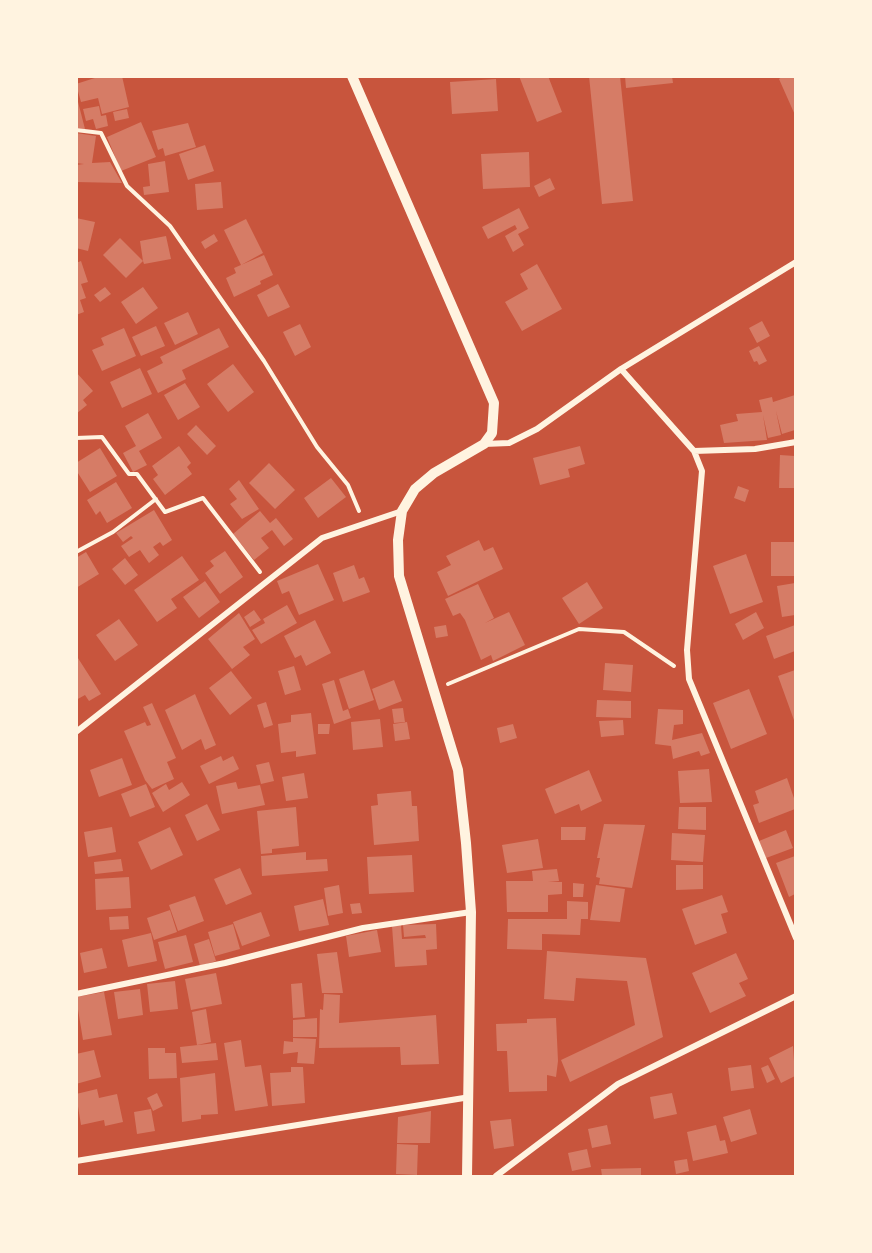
<!DOCTYPE html>
<html>
<head>
<meta charset="utf-8">
<style>
  body { margin:0 }
  #map { position:relative; width:872px; height:1253px; overflow:hidden; background:#c8553d; font-family:Poppins,sans-serif }
  canvas { display:block }
  .frame { position:absolute; inset:0; border:78px solid #fff3e0; pointer-events:none }
</style>
</head>
<body>
<div id="map">
<canvas width="872" height="1253"></canvas>
<div class="frame"></div>
</div>
<script>
const g = document.querySelector('canvas').getContext('2d');
g.lineJoin = 'round';
function fill(path, color) { g.fillStyle = color; g.fill(path, 'evenodd'); }
function trace(path, color, width, dash) { g.strokeStyle = color; g.lineWidth = width; g.lineCap = dash ? 'butt' : 'round'; g.setLineDash(dash || []); g.stroke(path); }
fill(new Path2D(`
  M 101,76 L 122,76 L 129,107 L 102,114 L 98,98 L 81,102 L 76,84 Z
  M 519,76 L 548,76 L 562,112 L 537,122 Z
  M 589,76 L 620,76 L 633,201 L 602,204 Z
  M 625,76 L 672,76 L 673,83 L 626,88 Z
  M 783,76 L 795,76 L 795,115 L 779,79 Z
  M 496,79 L 498,111 L 452,114 L 450,82 Z
  M 77,98 L 85,129 L 76,128 Z
  M 99,106 L 101,116 L 106,115 L 108,126 L 96,129 L 93,119 L 86,121 L 83,109 Z
  M 127,109 L 129,118 L 115,121 L 113,112 Z
  M 141,122 L 156,157 L 121,171 L 107,137 Z
  M 188,123 L 196,147 L 165,156 L 163,148 L 158,150 L 152,131 Z
  M 76,133 L 96,136 L 92,163 L 110,162 L 122,183 L 76,182 L 76,165 L 84,164 L 76,163 Z
  M 205,145 L 214,171 L 188,180 L 179,154 Z
  M 529,152 L 530,187 L 483,189 L 481,154 Z
  M 165,161 L 169,192 L 144,195 L 143,187 L 150,186 L 148,164 Z
  M 550,178 L 555,189 L 539,197 L 534,186 Z
  M 221,182 L 223,208 L 197,210 L 195,184 Z
  M 519,208 L 529,228 L 518,234 L 524,245 L 513,252 L 505,236 L 517,229 L 515,225 L 488,239 L 482,227 Z
  M 76,218 L 95,222 L 88,251 L 76,248 Z
  M 246,219 L 263,253 L 241,265 L 224,230 Z
  M 214,234 L 218,241 L 205,249 L 201,242 Z
  M 166,236 L 171,259 L 144,264 L 143,261 L 126,278 L 103,255 L 120,238 L 143,261 L 140,241 Z
  M 264,255 L 273,275 L 260,281 L 261,284 L 234,297 L 226,278 L 236,273 L 234,268 Z
  M 81,261 L 88,282 L 81,284 L 86,298 L 80,300 L 84,312 L 76,315 L 76,263 Z
  M 537,264 L 562,309 L 522,331 L 505,302 L 528,289 L 520,274 Z
  M 278,284 L 290,307 L 268,317 L 257,295 Z
  M 105,287 L 111,294 L 100,302 L 94,295 Z
  M 143,287 L 158,308 L 136,324 L 121,302 Z
  M 188,312 L 198,334 L 175,345 L 164,323 Z
  M 762,321 L 770,336 L 757,343 L 749,328 Z
  M 300,324 L 311,347 L 295,356 L 283,332 Z
  M 156,326 L 165,346 L 141,356 L 132,337 Z
  M 124,328 L 136,356 L 102,371 L 92,350 L 104,345 L 101,338 Z
  M 219,328 L 229,347 L 182,370 L 186,379 L 158,393 L 147,371 L 163,363 L 160,357 Z
  M 759,346 L 767,361 L 759,365 L 757,361 L 754,362 L 749,351 Z
  M 233,364 L 254,392 L 228,412 L 207,384 Z
  M 140,368 L 152,394 L 122,408 L 110,382 Z
  M 76,372 L 93,391 L 83,400 L 87,405 L 76,414 Z
  M 185,383 L 200,407 L 178,420 L 164,395 Z
  M 795,395 L 795,430 L 782,434 L 776,411 L 781,435 L 768,438 L 763,415 L 767,440 L 724,443 L 720,425 L 738,421 L 736,414 L 762,412 L 759,400 L 772,397 L 773,402 Z
  M 148,413 L 162,438 L 139,451 L 147,465 L 133,472 L 123,453 L 136,446 L 125,426 Z
  M 196,425 L 216,446 L 207,455 L 187,434 Z
  M 179,446 L 191,463 L 187,467 L 192,474 L 165,495 L 153,479 L 158,475 L 152,466 Z
  M 580,446 L 585,464 L 568,469 L 570,477 L 540,485 L 533,458 Z
  M 100,448 L 117,476 L 90,492 L 76,470 L 76,463 Z
  M 780,455 L 795,456 L 795,488 L 779,488 Z
  M 269,463 L 295,490 L 275,509 L 249,483 Z
  M 331,478 L 346,497 L 318,518 L 304,498 Z
  M 239,480 L 259,509 L 242,519 L 230,504 L 237,499 L 229,489 Z
  M 116,482 L 132,508 L 107,523 L 100,511 L 96,515 L 87,500 Z
  M 738,486 L 749,490 L 745,502 L 734,498 Z
  M 154,510 L 172,540 L 163,546 L 160,542 L 153,547 L 159,555 L 149,563 L 140,550 L 129,557 L 121,546 L 133,538 L 131,536 L 123,542 L 116,533 Z
  M 260,511 L 270,523 L 276,518 L 293,539 L 284,546 L 272,530 L 261,538 L 269,548 L 254,560 L 233,534 Z
  M 479,540 L 484,551 L 493,547 L 503,569 L 448,596 L 437,572 L 451,565 L 446,556 Z
  M 771,542 L 795,542 L 795,576 L 771,576 Z
  M 225,551 L 243,577 L 220,594 L 205,573 L 214,566 L 210,561 Z
  M 86,552 L 99,574 L 76,588 L 76,558 Z
  M 746,554 L 763,602 L 730,614 L 713,566 Z
  M 182,556 L 199,580 L 171,599 L 177,608 L 157,622 L 134,590 Z
  M 125,558 L 138,575 L 125,585 L 112,569 Z
  M 318,564 L 334,600 L 299,615 L 289,591 L 282,594 L 277,581 Z
  M 354,565 L 359,579 L 364,577 L 370,592 L 343,602 L 333,573 Z
  M 205,581 L 220,602 L 199,618 L 183,597 Z
  M 587,582 L 603,608 L 579,624 L 562,598 Z
  M 795,583 L 795,615 L 782,617 L 777,586 Z
  M 478,584 L 494,618 L 485,623 L 509,612 L 525,645 L 493,661 L 491,655 L 481,660 L 465,620 L 460,613 L 453,616 L 445,599 Z
  M 287,605 L 297,623 L 261,644 L 252,630 L 265,623 L 263,619 Z
  M 254,610 L 261,620 L 250,627 L 244,617 Z
  M 756,612 L 764,628 L 743,640 L 735,624 Z
  M 239,613 L 255,639 L 243,647 L 250,655 L 232,669 L 208,639 Z
  M 119,619 L 138,645 L 115,661 L 96,635 Z
  M 315,620 L 331,653 L 306,666 L 301,655 L 295,658 L 284,636 Z
  M 446,625 L 448,636 L 436,638 L 434,627 Z
  M 795,625 L 795,651 L 774,659 L 766,636 Z
  M 76,655 L 101,694 L 89,701 L 85,695 L 76,700 Z
  M 605,663 L 633,665 L 631,692 L 603,690 Z
  M 294,666 L 301,690 L 285,695 L 278,671 Z
  M 364,670 L 374,700 L 349,709 L 339,679 Z
  M 795,670 L 795,723 L 778,676 Z
  M 231,671 L 252,698 L 230,715 L 209,688 Z
  M 334,680 L 343,711 L 348,709 L 351,718 L 334,724 L 322,684 Z
  M 394,680 L 402,701 L 379,710 L 372,689 Z
  M 749,689 L 767,734 L 731,749 L 713,703 Z
  M 195,694 L 216,745 L 205,750 L 201,739 L 182,750 L 165,710 Z
  M 597,700 L 631,701 L 631,718 L 596,717 Z
  M 266,702 L 273,725 L 264,728 L 257,705 Z
  M 152,703 L 176,758 L 167,762 L 174,779 L 152,789 L 145,780 L 124,731 L 145,722 L 147,726 L 151,725 L 143,707 Z
  M 403,708 L 405,722 L 394,723 L 392,709 Z
  M 658,709 L 683,710 L 683,724 L 674,725 L 672,740 L 702,733 L 710,753 L 701,756 L 699,751 L 673,759 L 671,746 L 655,744 Z
  M 311,713 L 316,754 L 296,757 L 296,751 L 281,753 L 278,724 L 291,722 L 291,715 Z
  M 380,719 L 383,747 L 353,750 L 351,722 Z
  M 623,720 L 624,735 L 601,737 L 599,721 Z
  M 407,722 L 410,739 L 395,741 L 393,724 Z
  M 318,724 L 330,724 L 329,734 L 318,734 Z
  M 513,724 L 517,738 L 500,743 L 497,728 Z
  M 221,756 L 223,761 L 233,756 L 239,769 L 209,784 L 200,766 Z
  M 122,758 L 132,785 L 99,797 L 90,770 Z
  M 269,762 L 274,781 L 261,784 L 256,765 Z
  M 709,769 L 712,802 L 680,803 L 678,771 Z
  M 589,770 L 602,801 L 581,811 L 579,804 L 555,814 L 545,789 Z
  M 304,773 L 308,798 L 286,801 L 282,777 Z
  M 787,778 L 795,801 L 795,809 L 759,823 L 753,805 L 759,803 L 755,791 Z
  M 182,782 L 190,795 L 163,812 L 152,793 L 166,784 L 169,790 Z
  M 236,782 L 238,789 L 260,785 L 265,805 L 222,814 L 216,786 Z
  M 146,784 L 155,807 L 130,817 L 121,794 Z
  M 411,791 L 412,806 L 417,806 L 419,841 L 374,845 L 371,806 L 378,805 L 377,794 Z
  M 207,804 L 220,830 L 197,841 L 185,815 Z
  M 296,807 L 299,846 L 272,849 L 272,853 L 261,854 L 257,811 Z
  M 679,807 L 706,807 L 706,830 L 678,829 Z
  M 604,824 L 645,825 L 632,888 L 599,884 L 600,878 L 596,877 L 600,858 L 597,858 Z
  M 112,827 L 116,852 L 88,857 L 84,832 Z
  M 170,827 L 183,855 L 151,870 L 138,842 Z
  M 561,827 L 586,827 L 585,840 L 561,840 Z
  M 786,830 L 793,848 L 766,858 L 759,841 Z
  M 672,833 L 705,835 L 703,862 L 671,860 Z
  M 538,839 L 543,868 L 507,873 L 502,845 Z
  M 306,852 L 306,860 L 327,859 L 328,871 L 262,876 L 261,856 Z
  M 412,855 L 414,892 L 369,894 L 367,857 Z
  M 795,856 L 795,894 L 789,897 L 776,863 Z
  M 121,859 L 123,871 L 95,874 L 94,862 Z
  M 676,865 L 703,865 L 703,889 L 676,890 Z
  M 240,868 L 252,894 L 226,905 L 214,879 Z
  M 557,869 L 559,881 L 548,882 L 562,882 L 562,894 L 548,895 L 548,912 L 507,912 L 506,881 L 533,881 L 532,871 Z
  M 129,877 L 131,908 L 96,910 L 95,879 Z
  M 573,883 L 584,884 L 583,897 L 573,897 Z
  M 339,885 L 343,913 L 328,916 L 324,888 Z
  M 596,885 L 625,889 L 620,922 L 590,920 Z
  M 722,895 L 728,912 L 721,914 L 727,933 L 695,945 L 682,909 Z
  M 195,896 L 204,921 L 178,931 L 169,905 Z
  M 323,899 L 329,925 L 299,931 L 294,906 Z
  M 567,901 L 588,902 L 588,919 L 581,919 L 580,935 L 542,934 L 542,950 L 507,949 L 508,919 L 567,919 Z
  M 360,903 L 362,913 L 352,914 L 350,904 Z
  M 170,910 L 177,932 L 154,940 L 147,918 Z
  M 261,912 L 270,936 L 242,946 L 233,922 Z
  M 128,916 L 129,929 L 110,930 L 109,917 Z
  M 233,924 L 240,949 L 215,956 L 208,932 Z
  M 436,924 L 437,949 L 426,950 L 427,965 L 395,967 L 392,926 L 401,925 L 402,939 L 426,938 L 425,935 L 404,937 L 403,925 Z
  M 377,930 L 381,952 L 349,957 L 346,936 Z
  M 151,933 L 157,961 L 128,967 L 122,940 Z
  M 186,935 L 193,962 L 165,969 L 158,942 Z
  M 209,939 L 216,961 L 200,966 L 194,944 Z
  M 102,948 L 107,968 L 84,973 L 80,953 Z
  M 547,951 L 646,958 L 663,1037 L 570,1082 L 561,1060 L 635,1025 L 627,981 L 576,978 L 574,1001 L 544,999 Z
  M 337,952 L 343,993 L 322,993 L 317,954 Z
  M 736,953 L 748,979 L 739,983 L 746,996 L 710,1013 L 692,973 Z
  M 216,973 L 222,1004 L 191,1010 L 185,979 Z
  M 175,981 L 178,1009 L 150,1012 L 147,984 Z
  M 302,983 L 305,1017 L 293,1018 L 291,984 Z
  M 140,989 L 143,1015 L 118,1019 L 114,992 Z
  M 104,992 L 112,1035 L 83,1040 L 76,997 Z
  M 324,994 L 340,995 L 339,1023 L 436,1015 L 439,1064 L 401,1065 L 400,1047 L 319,1048 L 320,1009 L 323,1010 Z
  M 206,1009 L 211,1042 L 197,1045 L 192,1012 Z
  M 317,1018 L 317,1037 L 293,1037 L 293,1020 Z
  M 556,1018 L 558,1061 L 556,1077 L 547,1075 L 547,1091 L 509,1092 L 507,1051 L 497,1051 L 496,1024 L 527,1023 L 527,1019 Z
  M 293,1038 L 316,1039 L 314,1064 L 297,1063 L 298,1052 L 283,1054 L 284,1041 L 293,1042 Z
  M 241,1040 L 245,1067 L 261,1065 L 268,1106 L 235,1111 L 224,1043 Z
  M 216,1043 L 218,1060 L 182,1063 L 180,1047 Z
  M 793,1046 L 795,1076 L 781,1083 L 769,1058 Z
  M 148,1048 L 165,1048 L 165,1053 L 176,1053 L 177,1078 L 149,1079 Z
  M 94,1050 L 101,1077 L 76,1084 L 76,1054 Z
  M 751,1065 L 754,1088 L 731,1091 L 728,1068 Z
  M 768,1065 L 775,1079 L 767,1083 L 761,1068 Z
  M 291,1067 L 303,1067 L 305,1103 L 272,1106 L 270,1073 L 291,1072 Z
  M 215,1073 L 218,1114 L 201,1115 L 201,1119 L 182,1122 L 180,1078 Z
  M 97,1089 L 99,1098 L 117,1094 L 123,1122 L 105,1126 L 104,1120 L 81,1125 L 76,1094 Z
  M 157,1093 L 163,1106 L 153,1111 L 147,1098 Z
  M 672,1093 L 677,1114 L 654,1119 L 650,1097 Z
  M 151,1109 L 155,1131 L 137,1134 L 134,1112 Z
  M 750,1109 L 757,1134 L 731,1142 L 723,1117 Z
  M 431,1111 L 430,1143 L 397,1143 L 398,1117 Z
  M 511,1119 L 514,1146 L 494,1149 L 490,1121 Z
  M 607,1125 L 611,1144 L 592,1148 L 588,1129 Z
  M 716,1125 L 720,1141 L 725,1140 L 728,1153 L 693,1161 L 687,1132 Z
  M 397,1144 L 418,1145 L 417,1175 L 396,1174 Z
  M 587,1149 L 591,1167 L 572,1171 L 568,1153 Z
  M 687,1159 L 689,1171 L 676,1174 L 674,1161 Z
  M 641,1168 L 641,1176 L 602,1176 L 601,1169 Z`), '#d67c66');
trace(new Path2D(`
  M 76,130 L 101,133 L 127,186 L 170,226 L 264,361 L 317,447 L 348,485 L 359,511
  M 76,438 L 102,437 L 129,474 L 137,474 L 165,512 L 203,498 L 260,572
  M 76,552 L 113,532 L 156,499
  M 448,684 L 579,629 L 624,632 L 674,666`), '#fff3e0', 4);
trace(new Path2D(`
  M 621,369 L 694,451 L 702,471 L 687,650 L 689,679 L 796,938
  M 484,444 L 509,443 L 537,429 L 621,369 L 796,262
  M 694,451 L 755,449 L 796,442
  M 76,732 L 322,538 L 402,511
  M 76,994 L 225,963 L 363,928 L 471,912
  M 76,1161 L 470,1097
  M 496,1176 L 618,1084 L 796,996`), '#fff3e0', 6);
trace(new Path2D(`
  M 352,76 L 494,403 L 492,433 L 484,444 L 434,473 L 415,489 L 402,511 L 398,540 L 399,576 L 458,770 L 466,843 L 471,912 L 467,1176`), '#fff3e0', 10);
</script>
</body>
</html>
